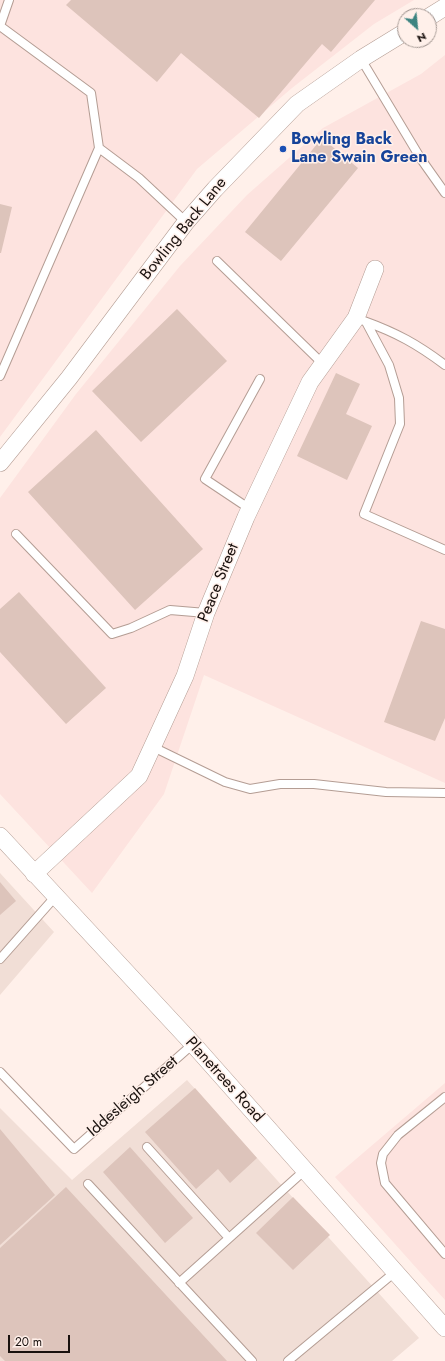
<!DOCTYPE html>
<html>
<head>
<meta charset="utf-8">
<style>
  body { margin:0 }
  #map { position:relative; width:445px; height:1361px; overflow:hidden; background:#fff0ea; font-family:Jost,sans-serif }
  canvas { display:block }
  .north { position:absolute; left:397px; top:8px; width:40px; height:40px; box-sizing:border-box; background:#fff0ea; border:1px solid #a39792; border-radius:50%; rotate:153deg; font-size:11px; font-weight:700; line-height:16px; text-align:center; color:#19110e }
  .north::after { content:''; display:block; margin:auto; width:14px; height:18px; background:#3c8481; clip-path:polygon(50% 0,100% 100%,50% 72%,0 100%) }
  .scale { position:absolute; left:8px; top:1335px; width:62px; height:18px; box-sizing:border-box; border:2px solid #19110e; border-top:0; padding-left:5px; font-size:12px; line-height:14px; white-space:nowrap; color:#19110e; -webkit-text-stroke:3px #fff0ea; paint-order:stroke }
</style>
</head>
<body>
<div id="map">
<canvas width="445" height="1361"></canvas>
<div class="north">N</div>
<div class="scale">20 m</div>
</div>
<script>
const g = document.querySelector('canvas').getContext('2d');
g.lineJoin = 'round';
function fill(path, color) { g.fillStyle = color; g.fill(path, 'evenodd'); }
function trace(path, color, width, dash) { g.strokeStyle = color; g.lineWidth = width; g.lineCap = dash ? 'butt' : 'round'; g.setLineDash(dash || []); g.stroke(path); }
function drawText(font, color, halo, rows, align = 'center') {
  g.font = font + ' Jost,sans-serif'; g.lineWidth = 3; g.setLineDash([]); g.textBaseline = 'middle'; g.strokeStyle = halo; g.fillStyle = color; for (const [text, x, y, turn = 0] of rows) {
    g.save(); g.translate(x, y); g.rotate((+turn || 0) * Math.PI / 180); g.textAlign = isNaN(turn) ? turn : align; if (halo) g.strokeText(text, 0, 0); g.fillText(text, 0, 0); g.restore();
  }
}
fill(new Path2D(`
  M 0,873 L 54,932 L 0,995 Z
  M 187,1080 L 419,1338 L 392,1361 L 0,1361 L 0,1108 L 72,1180 Z`), '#f1ded6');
fill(new Path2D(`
  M 0,0 L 414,0 L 374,24 L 292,88 L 197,169 L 0,437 Z
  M 445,55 L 445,783 L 204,675 L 164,794 L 92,893 L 0,794 L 0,498 L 76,394 L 180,266 L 247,195 L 323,128 L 421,74 Z
  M 445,1083 L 445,1300 L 335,1177 Z`), '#fde3df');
fill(new Path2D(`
  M 71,0 L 375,0 L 331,52 L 322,44 L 259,118 L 181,53 L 157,82 L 66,5 Z
  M 322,138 L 358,168 L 281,261 L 245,232 Z
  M 0,204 L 12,207 L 1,253 L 0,253 Z
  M 177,309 L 227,361 L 141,442 L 92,391 Z
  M 336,373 L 360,384 L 346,414 L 372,426 L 347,480 L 297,456 Z
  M 96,430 L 203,549 L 135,610 L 28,492 Z
  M 19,592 L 106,688 L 66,724 L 0,652 L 0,609 Z
  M 421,621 L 445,629 L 445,718 L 435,741 L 384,722 Z
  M 0,882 L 16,901 L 0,915 Z
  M 195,1088 L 257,1158 L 230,1183 L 218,1169 L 196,1189 L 145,1132 Z
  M 0,1129 L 55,1195 L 0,1245 Z
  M 130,1147 L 193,1218 L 165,1243 L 103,1172 Z
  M 66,1187 L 227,1361 L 5,1361 L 0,1356 L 0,1248 Z
  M 293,1197 L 330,1235 L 293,1270 L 256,1233 Z`), '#ddc4bb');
const service = new Path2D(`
  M 9,0 L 0,26 L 91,93 L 99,148 L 139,178 L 186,222
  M 361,59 L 421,159 L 445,193
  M 217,261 L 323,364
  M 364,321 C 397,333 417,344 445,365
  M 366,322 L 389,365 L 399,398 L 400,424 L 364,514 L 445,550
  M 0,376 L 99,148
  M 250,509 L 205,479 L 260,379
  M 16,534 L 112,634 L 131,628 L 170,610 L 206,613
  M 153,747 L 225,782 L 250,789 L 280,784 L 314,784 L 386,792 L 445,793
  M 0,959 L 55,897
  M 0,1072 L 74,1149 L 193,1044
  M 445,1097 L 398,1135 L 383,1154 L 381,1163 L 385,1183 L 445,1254
  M 147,1147 L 229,1238
  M 88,1184 L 252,1361
  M 179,1283 L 305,1170
  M 288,1361 L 395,1272`);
const minor = new Path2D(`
  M 429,17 L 445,7
  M 0,463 L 69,378 L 186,222 L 215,189 L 297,104 L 361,59 L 405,32
  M 0,836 L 193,1044 L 445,1328
  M 34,874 L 139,776 L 185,676 L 206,613 L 246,517 L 310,382 L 356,318 L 375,269`);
trace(service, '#b49d94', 10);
trace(minor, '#b49d94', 18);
trace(service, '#fff', 8);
trace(minor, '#fff', 17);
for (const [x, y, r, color] of [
  [283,149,4,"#1a4fb4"]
]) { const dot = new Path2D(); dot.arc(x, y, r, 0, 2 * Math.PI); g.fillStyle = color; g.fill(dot); trace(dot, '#fff0ea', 1.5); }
drawText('bold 16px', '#164399', '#fff0ea', [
  ["Bowling Back",291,140],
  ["Lane Swain Green",291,158]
], 'left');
drawText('16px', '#19110e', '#fff0ea', [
  ["Bowling Back Lane",184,229,-51],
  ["Peace Street",219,583,-68],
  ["Planetrees Road",224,1080,48],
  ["Iddesleigh Street",133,1097,-41]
]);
</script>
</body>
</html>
